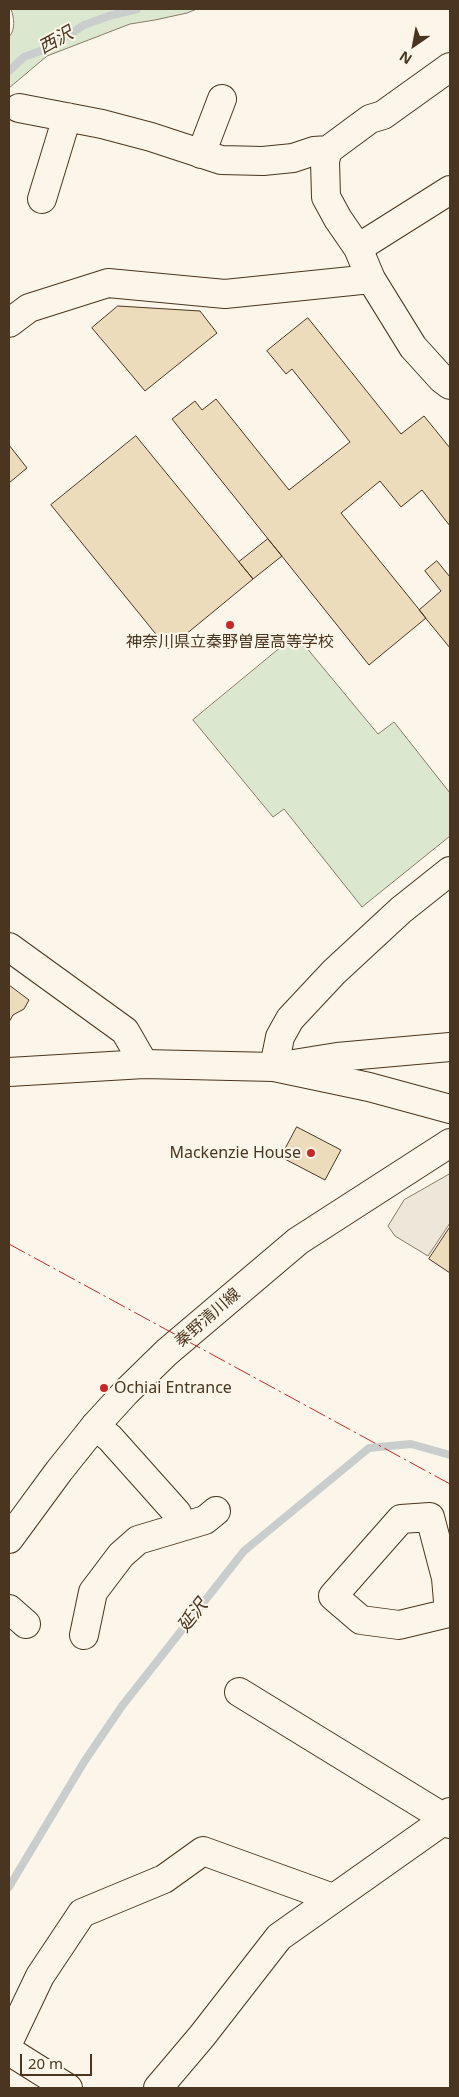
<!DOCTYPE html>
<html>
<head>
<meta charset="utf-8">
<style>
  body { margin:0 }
  #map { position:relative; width:459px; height:2097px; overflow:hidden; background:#fbf6e9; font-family:"Noto Sans",sans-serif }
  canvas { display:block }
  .frame { position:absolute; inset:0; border:10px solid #4a3520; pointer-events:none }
  .north { position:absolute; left:389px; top:20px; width:50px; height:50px; -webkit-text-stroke:4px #fbf6e9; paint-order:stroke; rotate:213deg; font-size:14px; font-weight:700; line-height:20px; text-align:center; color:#4a3520 }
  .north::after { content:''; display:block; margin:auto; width:18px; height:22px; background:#4a3520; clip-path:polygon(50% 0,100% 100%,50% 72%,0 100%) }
  .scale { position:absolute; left:20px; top:2054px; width:72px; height:22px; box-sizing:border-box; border:2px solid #4a3520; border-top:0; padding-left:6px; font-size:15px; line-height:18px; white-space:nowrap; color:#4a3520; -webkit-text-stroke:4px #fbf6e9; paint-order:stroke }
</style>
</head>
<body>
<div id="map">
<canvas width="459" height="2097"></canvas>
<div class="frame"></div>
<div class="north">N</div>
<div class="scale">20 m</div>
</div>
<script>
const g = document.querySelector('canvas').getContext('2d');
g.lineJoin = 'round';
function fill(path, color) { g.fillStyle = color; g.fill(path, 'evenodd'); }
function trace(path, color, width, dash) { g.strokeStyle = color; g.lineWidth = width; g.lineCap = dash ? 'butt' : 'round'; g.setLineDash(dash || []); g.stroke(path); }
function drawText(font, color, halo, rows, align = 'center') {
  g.font = font + ' "Noto Sans","Noto Sans JP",sans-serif'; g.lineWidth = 4; g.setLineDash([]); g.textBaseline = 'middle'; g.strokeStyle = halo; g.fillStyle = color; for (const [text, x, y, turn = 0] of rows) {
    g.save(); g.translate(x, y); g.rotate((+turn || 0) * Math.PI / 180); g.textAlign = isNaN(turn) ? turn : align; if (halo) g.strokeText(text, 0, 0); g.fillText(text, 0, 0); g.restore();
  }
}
const green = new Path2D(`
  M 11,9 L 197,9 L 187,13 L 155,20 L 130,24 L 47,56 L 9,88 L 9,37 C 16,29 14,18 11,9 Z
  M 296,635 L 378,734 L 394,722 L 450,793 L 450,836 L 362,907 L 284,809 L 273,817 L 193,720 Z`);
fill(green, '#dce7d0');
trace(green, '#887966', 1);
const parking = new Path2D(`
  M 450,1174 L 450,1223 L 428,1256 L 395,1236 L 388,1226 L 404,1200 Z`);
fill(parking, '#ede7d9');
trace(parking, '#887966', 1);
trace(new Path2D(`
  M 9,71 L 24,57 L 51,47 L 84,25 L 109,16 L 137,9
  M 9,1887 L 84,1762 L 122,1706 L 244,1551 L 369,1448 L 411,1444 L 450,1455`), '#c9cecd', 8);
const building = new Path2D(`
  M 118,306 L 200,311 L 217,333 L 145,391 L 92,328 Z
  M 308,318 L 401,434 L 424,416 L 450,448 L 450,526 L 422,490 L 401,507 L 380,481 L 341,513 L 426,618 L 369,665 L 172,419 L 195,401 L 202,410 L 216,399 L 289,490 L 350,442 L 292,369 L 286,374 L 267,351 Z
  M 136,436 L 253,579 L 168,649 L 51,505 Z
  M 9,445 L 27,468 L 9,483 Z
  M 268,539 L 282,556 L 253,579 L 239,562 Z
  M 437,561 L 450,577 L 450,648 L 419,610 L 441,591 L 425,571 Z
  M 9,985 L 29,1000 L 24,1009 L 13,1015 L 9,1022 Z
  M 297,1127 L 341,1150 L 325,1180 L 281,1157 Z
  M 450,1227 L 450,1273 L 429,1259 Z`);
fill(building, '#ecdcbc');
trace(building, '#4a3520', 1);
const minor = new Path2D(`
  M 450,67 L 383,115 L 370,119 L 328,150 L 325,161 L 326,197 L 338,219 L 358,248 L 371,279 L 413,347 L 442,379 L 450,385
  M 19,108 L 102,124 L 151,137 L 221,160 L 263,161 L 293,158 L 314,151 L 328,150
  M 201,154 L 222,99
  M 42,199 L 67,117
  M 358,248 L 450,190
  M 9,323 L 29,308 L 108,283 L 225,294 L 371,279
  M 9,947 L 125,1031 L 144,1064
  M 274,1067 L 280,1037 L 290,1019 L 334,972 L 401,910 L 450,871
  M 95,1426 L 110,1438 L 177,1513 L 182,1526
  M 430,1517 L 446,1578 L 449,1613 L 399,1625 L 361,1620 L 333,1596 L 401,1519 Z
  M 9,1609 L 26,1624
  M 84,1635 L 93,1592 L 121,1555 L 138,1540 L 205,1520 L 216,1511
  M 239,1692 L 446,1819 L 450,1812
  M 9,2041 L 40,1976 L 82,1913 L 164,1879 L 203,1851 L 333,1898
  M 9,2051 L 68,2088
  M 158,2088 L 202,2036 L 279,1937 L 446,1819 L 450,1824`);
const major = new Path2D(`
  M 275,1067 L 337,1057 L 450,1047
  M 9,1539 L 59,1471 L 95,1426 L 126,1392 L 167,1352 L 298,1241 L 450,1143`);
const highway = new Path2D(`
  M 9,1072 L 144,1064 L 274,1067 L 369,1087 L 450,1109`);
trace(minor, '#4a3520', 30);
trace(major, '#4a3520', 30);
trace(highway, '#4a3520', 30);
trace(minor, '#fbf6e9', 28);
trace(major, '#fbf6e9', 28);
trace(highway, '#fbf6e9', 28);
trace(new Path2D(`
  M 9,1244 L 450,1484`), '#c62828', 1, [18, 4, 2.5, 4]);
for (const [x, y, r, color] of [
  [230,625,5,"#c62828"],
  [311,1153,5,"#c62828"],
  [104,1388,5,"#c62828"]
]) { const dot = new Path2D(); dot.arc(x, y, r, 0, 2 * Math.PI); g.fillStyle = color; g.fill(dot); trace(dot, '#fbf6e9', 2); }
drawText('16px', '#4a3520', '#fbf6e9', [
  ["神奈川県立秦野曽屋高等学校",230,642],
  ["Mackenzie House",301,1153,"right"],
  ["Ochiai Entrance",114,1388,"left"]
]);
drawText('16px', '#4a3520', '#fbf6e9', [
  ["秦野清川線",208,1318,-41]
]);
drawText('italic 18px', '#4a3520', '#fbf6e9', [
  ["西沢",56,41,-29],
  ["延沢",193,1616,-52]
]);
</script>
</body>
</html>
